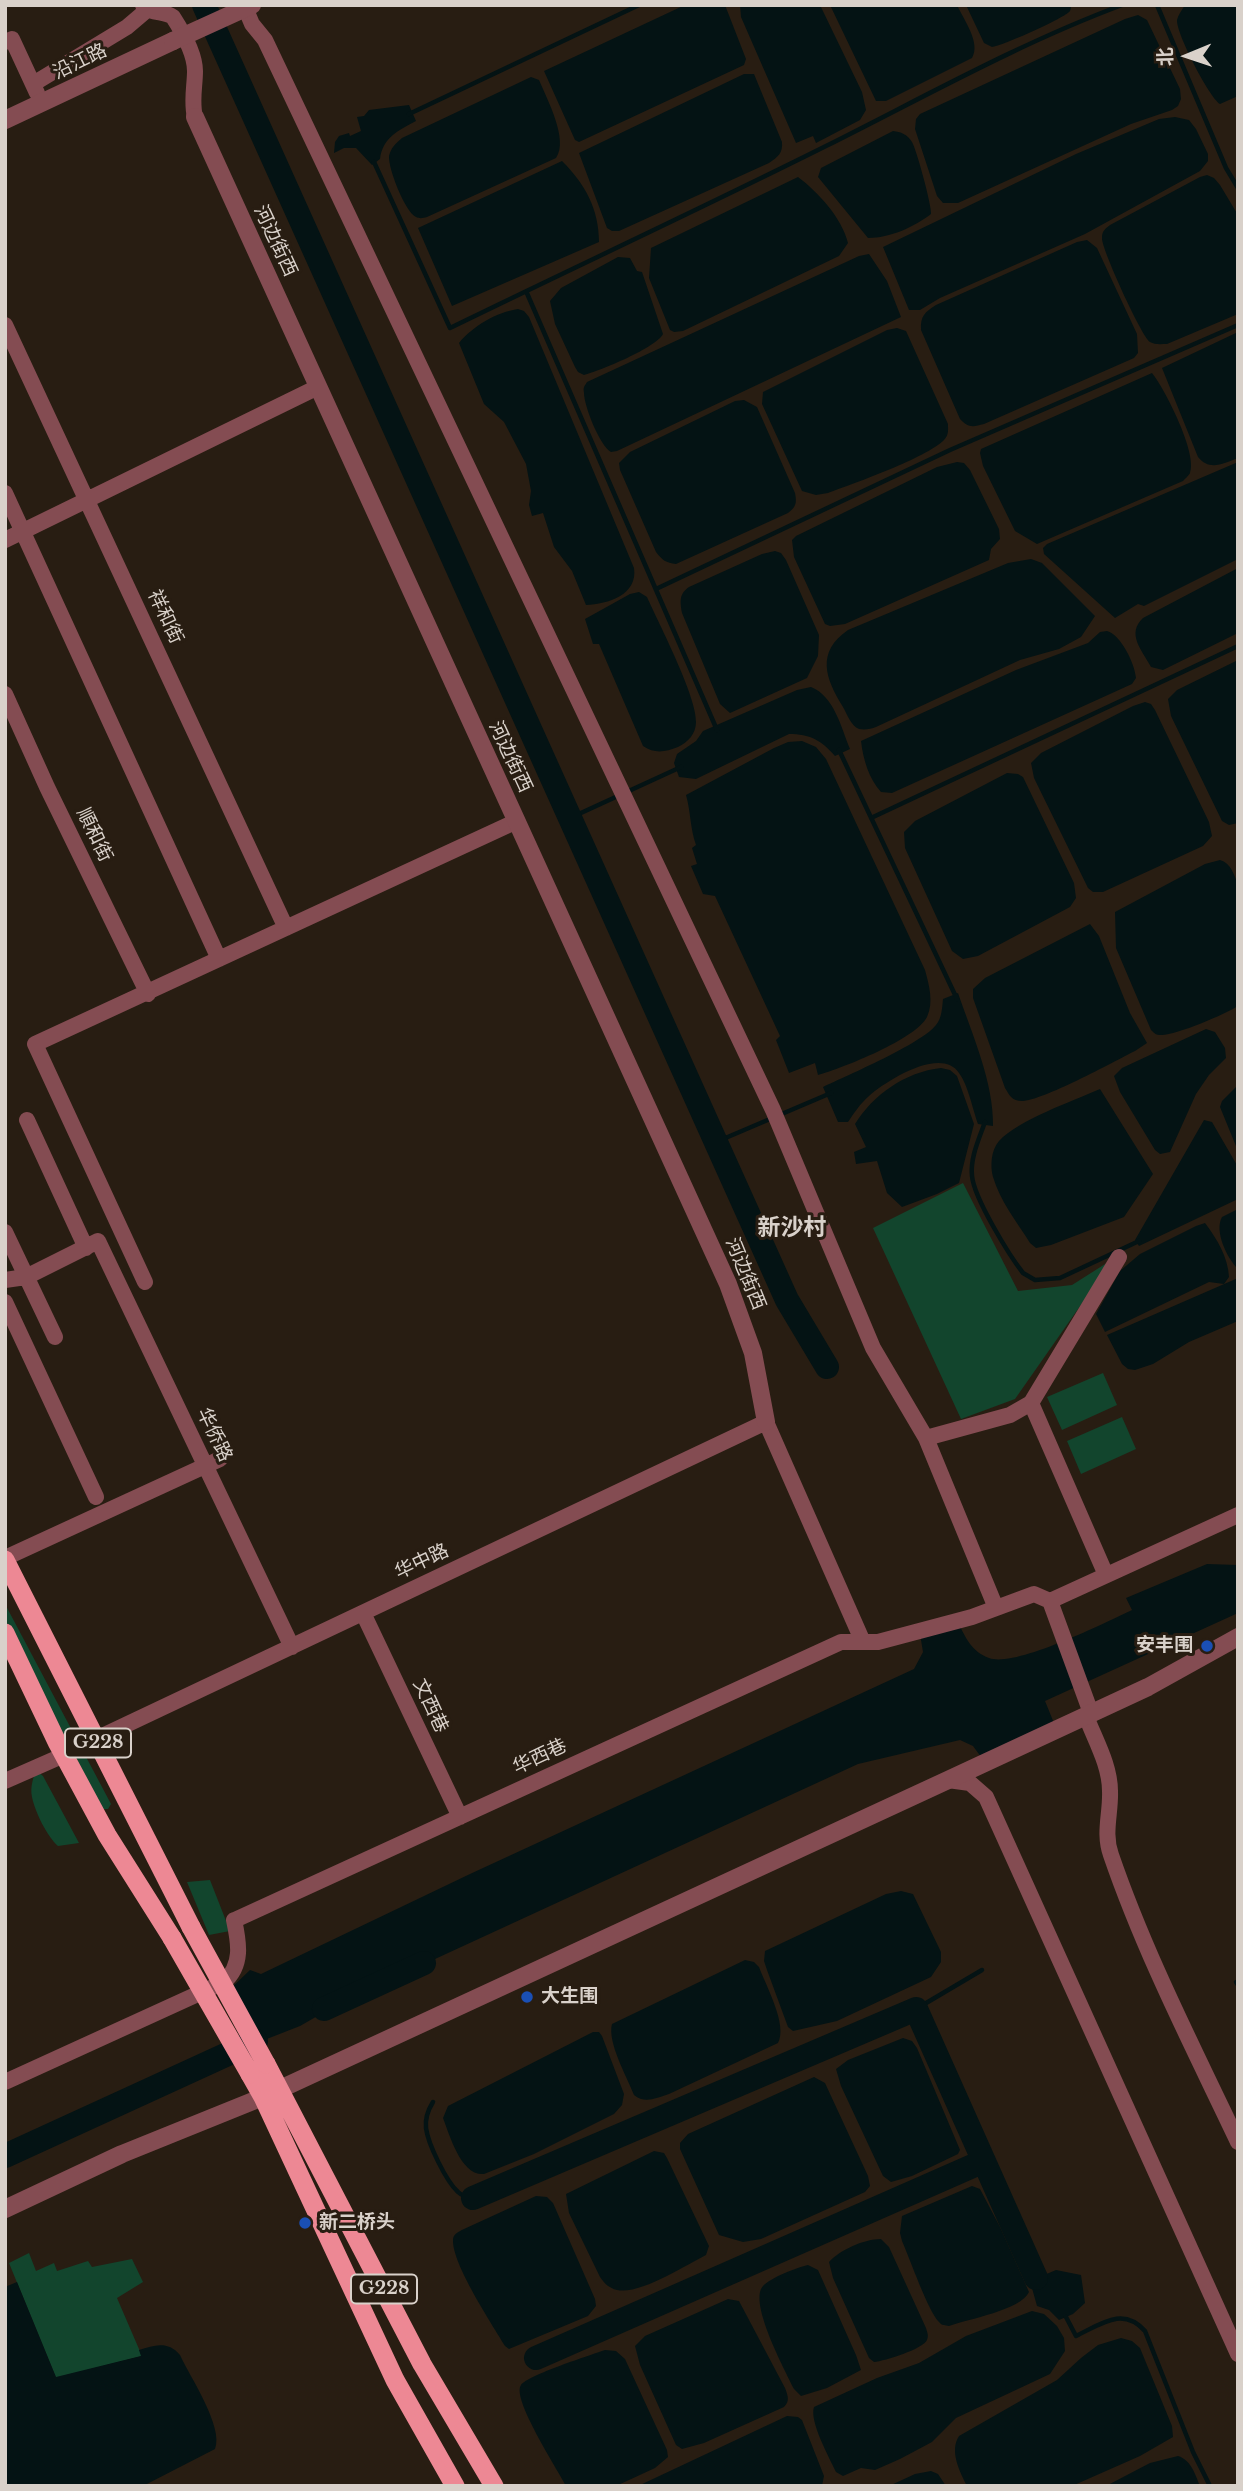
<!DOCTYPE html>
<html>
<head>
<meta charset="utf-8">
<style>
  body { margin:0 }
  #map { position:relative; width:1243px; height:2491px; overflow:hidden; background:#281d12; font-family:"Libre Baskerville","Noto Sans SC",serif }
  canvas { display:block }
  .frame { position:absolute; inset:0; border:7px solid #d9d1ca; pointer-events:none }
  .north { position:absolute; left:1152px; top:21px; width:70px; height:70px; -webkit-text-stroke:5px #281d12; paint-order:stroke; rotate:268deg; font-size:19px; font-weight:700; line-height:28px; text-align:center; color:#d9d1ca }
  .north::after { content:''; display:block; margin:auto; width:24px; height:32px; background:#d9d1ca; clip-path:polygon(50% 0,100% 100%,50% 72%,0 100%) }
</style>
</head>
<body>
<div id="map">
<canvas width="1243" height="2491"></canvas>
<div class="frame"></div>
<div class="north">北</div>
</div>
<script>
const g = document.querySelector('canvas').getContext('2d');
g.lineJoin = 'round';
function fill(path, color) { g.fillStyle = color; g.fill(path, 'evenodd'); }
function trace(path, color, width, dash) { g.strokeStyle = color; g.lineWidth = width; g.lineCap = dash ? 'butt' : 'round'; g.setLineDash(dash || []); g.stroke(path); }
function drawText(font, color, halo, rows, align = 'center') {
  g.font = font + ' "Libre Baskerville","Noto Sans SC",serif'; g.lineWidth = 6; g.setLineDash([]); g.textBaseline = 'middle'; g.strokeStyle = halo; g.fillStyle = color; for (const [text, x, y, turn = 0] of rows) {
    g.save(); g.translate(x, y); g.rotate((+turn || 0) * Math.PI / 180); g.textAlign = isNaN(turn) ? turn : align; if (halo) g.strokeText(text, 0, 0); g.fillText(text, 0, 0); g.restore();
  }
}
fill(new Path2D(`
  M 963,1183 L 1018,1291 L 1072,1285 L 1113,1259 L 1015,1399 L 961,1419 L 873,1228 Z
  M 1103,1373 L 1117,1405 L 1062,1430 L 1047,1397 Z
  M 1122,1417 L 1136,1449 L 1081,1474 L 1067,1441 Z
  M 5,1604 L 111,1804 L 108,1809 L 103,1809 L 5,1625 Z
  M 36,1770 L 43,1776 L 79,1843 L 58,1846 C 47,1836 35,1812 32,1797 C 30,1788 33,1778 36,1770 Z
  M 210,1880 L 230,1931 L 209,1935 L 187,1882 Z
  M 29,2253 L 36,2271 L 54,2263 L 57,2271 L 88,2261 L 92,2267 L 132,2259 L 143,2282 L 117,2298 L 142,2356 L 56,2378 L 9,2263 Z`), '#12452d');
fill(new Path2D(`
  M 685,5 L 725,5 L 746,59 L 744,65 L 579,142 L 575,140 L 544,71 Z
  M 820,5 L 862,92 L 866,110 L 860,120 L 816,143 L 813,136 L 796,143 L 741,17 L 740,5 Z
  M 830,5 L 957,5 C 964,20 981,43 972,58 L 886,101 L 876,101 Z
  M 966,5 L 1071,5 C 1071,7 1071,9 1070,11 C 1065,18 1002,46 992,47 L 984,43 Z
  M 1185,5 L 1238,5 L 1238,96 L 1220,104 C 1209,97 1176,33 1177,20 C 1178,15 1182,10 1185,5 Z
  M 1138,15 L 1147,20 L 1180,89 L 1181,99 L 1178,106 L 1172,110 L 1131,124 L 958,203 L 943,203 L 937,196 L 915,129 L 916,119 L 920,114 L 1125,19 Z
  M 744,74 L 754,74 L 782,142 C 783,153 778,157 769,163 L 619,231 L 612,231 L 607,228 L 579,153 Z
  M 531,77 L 539,80 C 547,99 569,140 556,158 L 427,217 C 423,218 420,219 416,217 C 405,212 388,168 389,156 C 391,148 395,144 402,138 Z
  M 409,105 L 416,121 C 398,131 383,137 380,159 L 372,165 L 356,148 L 344,148 L 334,153 L 335,142 L 339,136 L 349,133 L 350,136 L 361,131 L 357,117 L 364,116 L 369,110 Z
  M 1175,117 L 1189,120 L 1196,129 L 1208,154 L 1208,161 L 1200,171 L 1085,234 L 940,298 L 920,310 L 909,310 L 883,247 L 1076,154 L 1159,119 Z
  M 893,131 C 901,132 907,134 912,142 C 916,148 932,206 931,214 C 914,227 890,238 868,238 L 818,177 L 821,168 Z
  M 562,161 C 585,184 599,209 599,242 L 452,306 L 418,228 Z
  M 1207,175 L 1214,178 L 1220,185 L 1238,215 L 1238,314 L 1167,344 C 1161,344 1155,345 1150,342 C 1142,337 1101,248 1102,238 C 1102,231 1105,229 1110,225 L 1200,177 Z
  M 798,177 C 818,192 842,218 848,243 L 839,256 L 683,331 L 674,332 L 670,330 L 649,278 L 651,248 Z
  M 1087,240 L 1097,248 L 1137,334 L 1138,353 L 1134,358 L 984,424 C 973,427 968,428 960,419 L 921,330 C 920,316 925,312 936,305 L 1077,242 Z
  M 869,254 L 887,281 L 901,317 L 617,451 L 611,452 C 600,446 584,406 584,393 C 583,387 584,387 587,382 L 859,256 Z
  M 618,257 L 630,258 L 637,271 L 642,272 L 663,334 C 657,347 600,371 584,375 L 578,372 L 575,367 L 555,324 L 550,301 L 561,288 Z
  M 518,309 L 524,311 L 529,317 L 634,568 C 638,595 608,604 586,605 L 572,571 L 554,547 L 543,513 L 532,516 L 529,505 L 531,491 L 526,464 L 504,422 L 484,404 L 459,343 C 473,326 497,312 518,309 Z
  M 897,328 L 906,331 L 948,424 C 948,430 949,435 944,440 C 926,458 855,483 828,493 L 816,495 L 802,491 L 762,404 L 763,392 L 887,330 Z
  M 1238,332 L 1238,458 C 1223,464 1209,471 1198,457 L 1162,368 Z
  M 1152,373 C 1165,389 1198,454 1190,473 C 1189,475 1184,480 1183,481 L 1037,544 L 1015,531 L 983,466 L 980,453 L 981,449 Z
  M 744,400 L 757,407 L 795,493 C 797,503 796,507 788,513 L 676,564 C 666,563 662,560 656,552 L 620,470 L 619,463 L 630,452 L 735,401 Z
  M 957,462 L 964,463 L 970,470 L 999,529 L 1000,539 L 991,549 L 989,560 L 845,624 L 830,626 L 825,624 L 794,557 L 792,540 L 796,536 L 937,467 Z
  M 1238,462 L 1238,559 L 1144,606 L 1138,604 L 1115,618 L 1044,554 L 1043,548 L 1047,544 Z
  M 775,551 L 781,553 L 786,560 L 819,635 L 818,656 L 807,678 L 730,713 L 720,704 L 682,613 C 680,601 679,594 689,587 L 762,554 Z
  M 1031,559 L 1042,563 L 1095,616 L 1081,637 L 1059,649 L 1020,660 L 876,727 C 871,729 865,730 859,729 C 851,726 847,714 843,707 C 825,678 816,652 848,630 L 1008,563 Z
  M 1238,568 L 1238,633 L 1163,670 L 1151,667 C 1142,650 1126,634 1143,618 Z
  M 639,592 L 647,597 C 659,624 697,697 696,722 C 696,734 688,742 678,747 C 665,752 655,754 643,746 L 599,644 L 593,644 L 585,619 L 630,594 Z
  M 1107,631 C 1121,635 1135,664 1136,678 L 1132,684 L 892,793 L 881,792 C 869,779 863,759 861,741 L 1016,670 L 1088,643 L 1100,632 Z
  M 1238,660 L 1238,823 L 1229,825 L 1222,821 L 1171,716 L 1168,699 L 1177,690 Z
  M 811,687 C 834,696 841,727 850,749 L 835,756 C 821,740 810,734 789,734 L 696,779 L 679,777 L 674,763 L 677,754 L 696,741 L 703,731 L 797,690 Z
  M 1145,702 L 1151,704 L 1155,710 L 1209,822 L 1212,836 L 1203,846 L 1103,892 L 1093,892 L 1088,888 L 1034,778 L 1031,763 L 1041,753 L 1133,706 Z
  M 802,741 L 816,747 L 826,759 L 925,970 C 929,985 934,1002 927,1017 C 916,1039 843,1068 818,1075 L 815,1063 L 789,1073 L 776,1040 L 780,1036 L 715,896 L 703,894 L 691,866 L 697,864 L 692,848 L 696,845 C 690,828 691,813 686,795 L 774,748 L 788,742 Z
  M 1007,773 L 1018,774 L 1023,777 L 1074,883 L 1076,898 L 1070,907 L 978,956 L 963,959 L 952,951 L 905,848 L 904,832 L 915,821 Z
  M 1220,860 C 1231,863 1234,875 1238,884 L 1238,1006 C 1226,1014 1174,1036 1161,1035 C 1156,1035 1155,1034 1151,1030 L 1116,948 L 1115,912 L 1205,864 Z
  M 1090,924 L 1099,936 L 1130,1013 L 1147,1043 L 1135,1051 C 1113,1062 1042,1101 1022,1101 C 1012,1101 1010,1096 1005,1088 L 973,998 L 973,989 L 985,978 Z
  M 958,993 C 972,1034 994,1083 993,1126 L 978,1124 C 973,1110 968,1085 959,1073 C 941,1046 886,1081 869,1096 C 860,1104 854,1113 848,1122 L 838,1122 L 823,1087 C 848,1075 921,1044 936,1025 C 942,1018 942,1008 943,999 Z
  M 1206,1029 L 1215,1032 L 1225,1048 L 1226,1058 L 1209,1075 L 1196,1094 L 1170,1152 L 1160,1154 L 1155,1150 L 1120,1092 L 1114,1076 L 1122,1068 Z
  M 941,1068 L 950,1070 L 957,1076 L 974,1124 L 959,1183 L 937,1194 L 902,1207 L 887,1193 L 877,1161 L 856,1164 L 854,1152 L 866,1147 L 855,1124 C 873,1095 905,1072 941,1068 Z
  M 1238,1085 L 1238,1151 L 1220,1107 L 1222,1101 Z
  M 1100,1089 L 1153,1174 L 1124,1217 L 1051,1245 L 1036,1248 L 1030,1243 C 1017,1222 1000,1201 993,1177 C 990,1166 991,1150 999,1141 C 1018,1120 1073,1101 1100,1089 Z
  M 1204,1120 L 1212,1122 L 1238,1167 L 1238,1199 L 1139,1246 L 1135,1240 Z
  M 1238,1209 L 1238,1269 C 1227,1258 1214,1231 1222,1217 Z
  M 1205,1223 C 1217,1239 1228,1257 1229,1277 L 1224,1284 L 1209,1282 L 1105,1332 L 1096,1314 L 1120,1271 L 1140,1254 L 1196,1226 Z
  M 1238,1278 L 1238,1321 L 1189,1342 L 1153,1364 L 1135,1370 L 1128,1369 L 1122,1364 L 1107,1335 Z
  M 1207,1564 L 1238,1565 L 1238,1613 L 1045,1701 L 1056,1728 L 984,1761 L 973,1746 L 960,1740 L 858,1764 L 396,1977 L 387,1976 L 300,2026 L 254,2044 L 225,1994 L 250,1970 L 261,1974 L 470,1874 L 914,1669 L 923,1652 L 920,1634 L 958,1622 C 965,1637 972,1652 989,1658 C 1015,1668 1104,1623 1132,1610 L 1126,1598 Z
  M 901,1891 L 913,1894 L 941,1952 L 941,1962 L 931,1977 L 837,2021 L 793,2031 L 788,2027 L 767,1970 L 764,1961 L 765,1951 L 886,1894 Z
  M 745,1960 L 754,1962 L 759,1967 C 766,1986 788,2025 778,2043 L 669,2094 C 656,2098 645,2104 634,2095 C 627,2077 607,2042 612,2024 Z
  M 593,2032 L 599,2032 L 602,2036 L 624,2094 L 622,2105 L 614,2114 L 534,2154 L 484,2174 C 461,2176 450,2136 443,2118 L 448,2106 Z
  M 903,2038 L 912,2041 L 917,2048 L 960,2150 L 958,2154 L 912,2176 L 891,2182 L 883,2176 L 841,2086 L 836,2069 L 848,2060 Z
  M 814,2077 L 825,2083 L 868,2176 L 870,2186 L 865,2192 L 761,2239 L 743,2242 L 719,2235 L 680,2149 L 680,2143 L 688,2134 Z
  M 654,2151 L 664,2153 L 667,2158 L 709,2246 L 706,2255 C 686,2265 640,2295 617,2290 C 609,2288 605,2284 600,2277 L 569,2213 L 566,2194 Z
  M 972,2186 L 980,2189 L 1000,2227 L 1029,2292 C 1021,2310 968,2319 949,2326 C 945,2325 942,2326 939,2322 C 928,2311 910,2259 902,2241 L 900,2233 L 902,2216 Z
  M 536,2196 L 547,2197 L 553,2203 L 595,2299 L 596,2306 L 588,2316 L 509,2349 L 505,2346 C 492,2324 452,2264 453,2240 C 453,2234 458,2232 464,2229 Z
  M 881,2239 L 889,2247 L 926,2328 C 927,2332 929,2335 927,2340 C 923,2349 885,2361 874,2362 L 869,2358 L 833,2278 L 829,2262 C 840,2250 864,2239 881,2239 Z
  M 808,2265 L 818,2270 L 856,2355 L 861,2370 L 827,2388 L 801,2396 L 794,2389 C 785,2370 748,2302 763,2286 C 770,2278 798,2267 808,2265 Z
  M 1056,2270 L 1081,2275 L 1085,2303 L 1073,2314 L 1059,2320 L 1049,2310 L 1037,2306 L 1030,2281 Z
  M 17,2282 L 56,2377 L 141,2356 L 139,2350 C 155,2345 168,2341 180,2355 C 190,2377 224,2427 215,2449 L 143,2486 L 5,2486 L 5,2287 Z
  M 728,2299 L 739,2301 L 785,2388 C 788,2396 790,2401 784,2407 L 704,2443 L 682,2449 L 676,2445 L 640,2365 L 635,2346 L 645,2336 Z
  M 1032,2311 L 1044,2314 L 1057,2326 L 1064,2338 L 1065,2351 L 1050,2374 L 956,2418 L 932,2442 L 900,2459 L 875,2470 L 861,2468 L 843,2476 L 836,2472 C 829,2457 809,2421 814,2407 L 877,2378 L 919,2363 L 966,2336 Z
  M 1121,2338 L 1132,2341 L 1140,2348 L 1172,2426 L 1173,2437 L 1140,2456 L 1072,2486 L 967,2486 C 960,2472 949,2451 959,2436 L 1057,2380 L 1081,2358 L 1098,2345 Z
  M 605,2350 L 616,2351 L 625,2359 L 667,2450 L 668,2457 L 655,2468 L 616,2486 L 566,2486 C 558,2470 511,2398 521,2385 C 528,2375 591,2355 605,2350 Z
  M 787,2416 L 798,2417 L 802,2420 L 824,2476 L 822,2486 L 638,2486 Z
  M 1178,2456 C 1191,2460 1195,2474 1200,2486 L 1106,2486 L 1150,2463 Z
  M 931,2471 L 938,2474 L 946,2486 L 889,2486 L 915,2474 Z`), '#041314');
trace(new Path2D(`
  M 1157,5 L 1226,168 L 1238,188
  M 409,114 L 639,5
  M 374,162 L 450,328 C 575,267 702,208 826,146 C 924,97 1020,43 1122,5
  M 526,291 L 717,730
  M 656,589 L 950,450 L 1238,325
  M 839,750 L 957,999
  M 570,818 L 681,767
  M 871,818 L 1238,646
  M 985,1122 C 979,1139 970,1158 972,1176 C 974,1198 1009,1255 1023,1273 L 1035,1280 L 1060,1278 L 1139,1241
  M 716,1142 L 831,1093
  M 1236,1982 L 1238,1985
  M 916,2009 L 982,1970
  M 433,2102 C 428,2110 425,2119 426,2128 C 428,2144 446,2181 458,2192 C 462,2196 467,2197 473,2198
  M 1066,2317 L 1076,2336 C 1101,2324 1123,2306 1145,2331 L 1193,2452 L 1210,2486`), '#041314', 4.5);
trace(new Path2D(`
  M 204,5 L 787,1300 L 827,1367
  M 324,2009 L 424,1963
  M 5,2156 L 256,2041
  M 473,2198 L 916,2009 L 1036,2278
  M 536,2358 L 984,2161`), '#041314', 24);
trace(new Path2D(`
  M 143,5 C 152,15 163,10 173,17 C 182,31 195,53 195,71 C 195,86 191,101 195,117
  M 244,5 L 252,24 L 265,40 L 773,1110 L 873,1348 L 926,1438 L 996,1608
  M 5,42 L 12,39 L 37,93
  M 33,84 L 127,27 L 147,10
  M 5,325 L 286,928
  M 5,493 L 219,959
  M 5,540 L 318,387
  M 5,694 L 47,787 L 148,994
  M 27,1120 L 86,1248
  M 5,1232 L 55,1337
  M 5,1280 L 26,1277 L 98,1241 L 292,1647
  M 145,1282 L 35,1044 L 517,821
  M 5,1302 L 96,1497
  M 926,1438 L 1010,1415 L 1031,1403
  M 5,1558 L 220,1459
  M 1106,1575 L 1031,1403 L 1119,1257
  M 1050,1601 L 1238,1515
  M 363,1613 L 460,1817
  M 1086,1716 C 1095,1740 1110,1765 1110,1791 C 1111,1813 1103,1833 1111,1855 C 1145,1954 1193,2047 1238,2142
  M 96,1739 L 766,1422 L 863,1642
  M 948,1780 L 970,1783 L 986,1797 L 1238,2354
  M 5,1781 L 71,1752
  M 237,1919 L 841,1642 L 878,1642 L 972,1617 L 1034,1594 L 1050,1601 L 1091,1713
  M 5,2082 L 224,1982 C 243,1965 239,1943 234,1920`), '#844c52', 16);
trace(new Path2D(`
  M 195,117 L 728,1284 L 753,1353 L 766,1422
  M 5,120 L 173,41
  M 5,2209 L 122,2154 L 263,2097 L 948,1780 L 1148,1687 L 1238,1637`), '#844c52', 18);
trace(new Path2D(`
  M 5,1560 L 191,1927
  M 5,1633 L 57,1742 L 107,1835 L 172,1938
  M 266,2064 L 422,2364 L 494,2486
  M 250,2074 L 263,2097 L 395,2380 L 455,2486`), '#ed8894', 19);
trace(new Path2D(`
  M 173,41 L 252,5`), '#844c52', 18);
trace(new Path2D(`
  M 191,1927 L 266,2064
  M 172,1938 L 250,2074`), '#ed8894', 19);
for (const [x, y, r, color] of [
  [1207,1646,7,"#1a4fb4"],
  [527,1997,7,"#1a4fb4"],
  [305,2223,7,"#1a4fb4"]
]) { const dot = new Path2D(); dot.arc(x, y, r, 0, 2 * Math.PI); g.fillStyle = color; g.fill(dot); trace(dot, '#281d12', 2.5); }
for (const [x, y, w] of [
  [98,1743,66],
  [384,2289,66]
]) { const box = new Path2D(); box.roundRect(x - w / 2, y - 14.5, w, 29, 5); g.fillStyle = '#281d12'; g.fill(box); trace(box, '#d9d1ca', 2); }
drawText('bold 18px', '#d9d1ca', null, [
  ["G228",98,1743],
  ["G228",384,2289]
]);
drawText('19px', '#d9d1ca', '#281d12', [
  ["沿江路",80,62,-26],
  ["河边街西",275,241,65],
  ["祥和街",165,617,65],
  ["河边街西",510,757,65],
  ["順和街",94,835,64],
  ["河边街西",745,1274,68],
  ["华侨路",214,1435,65],
  ["华中路",422,1562,-25],
  ["文西巷",430,1706,65],
  ["华西巷",540,1757,-25]
]);
drawText('bold 19px', '#d9d1ca', '#281d12', [
  ["安丰围",1193,1646,"right"],
  ["大生围",541,1997],
  ["新二桥头",319,2223]
], 'left');
drawText('bold 23px', '#d9d1ca', '#281d12', [
  ["新沙村",792,1229]
]);
</script>
</body>
</html>
